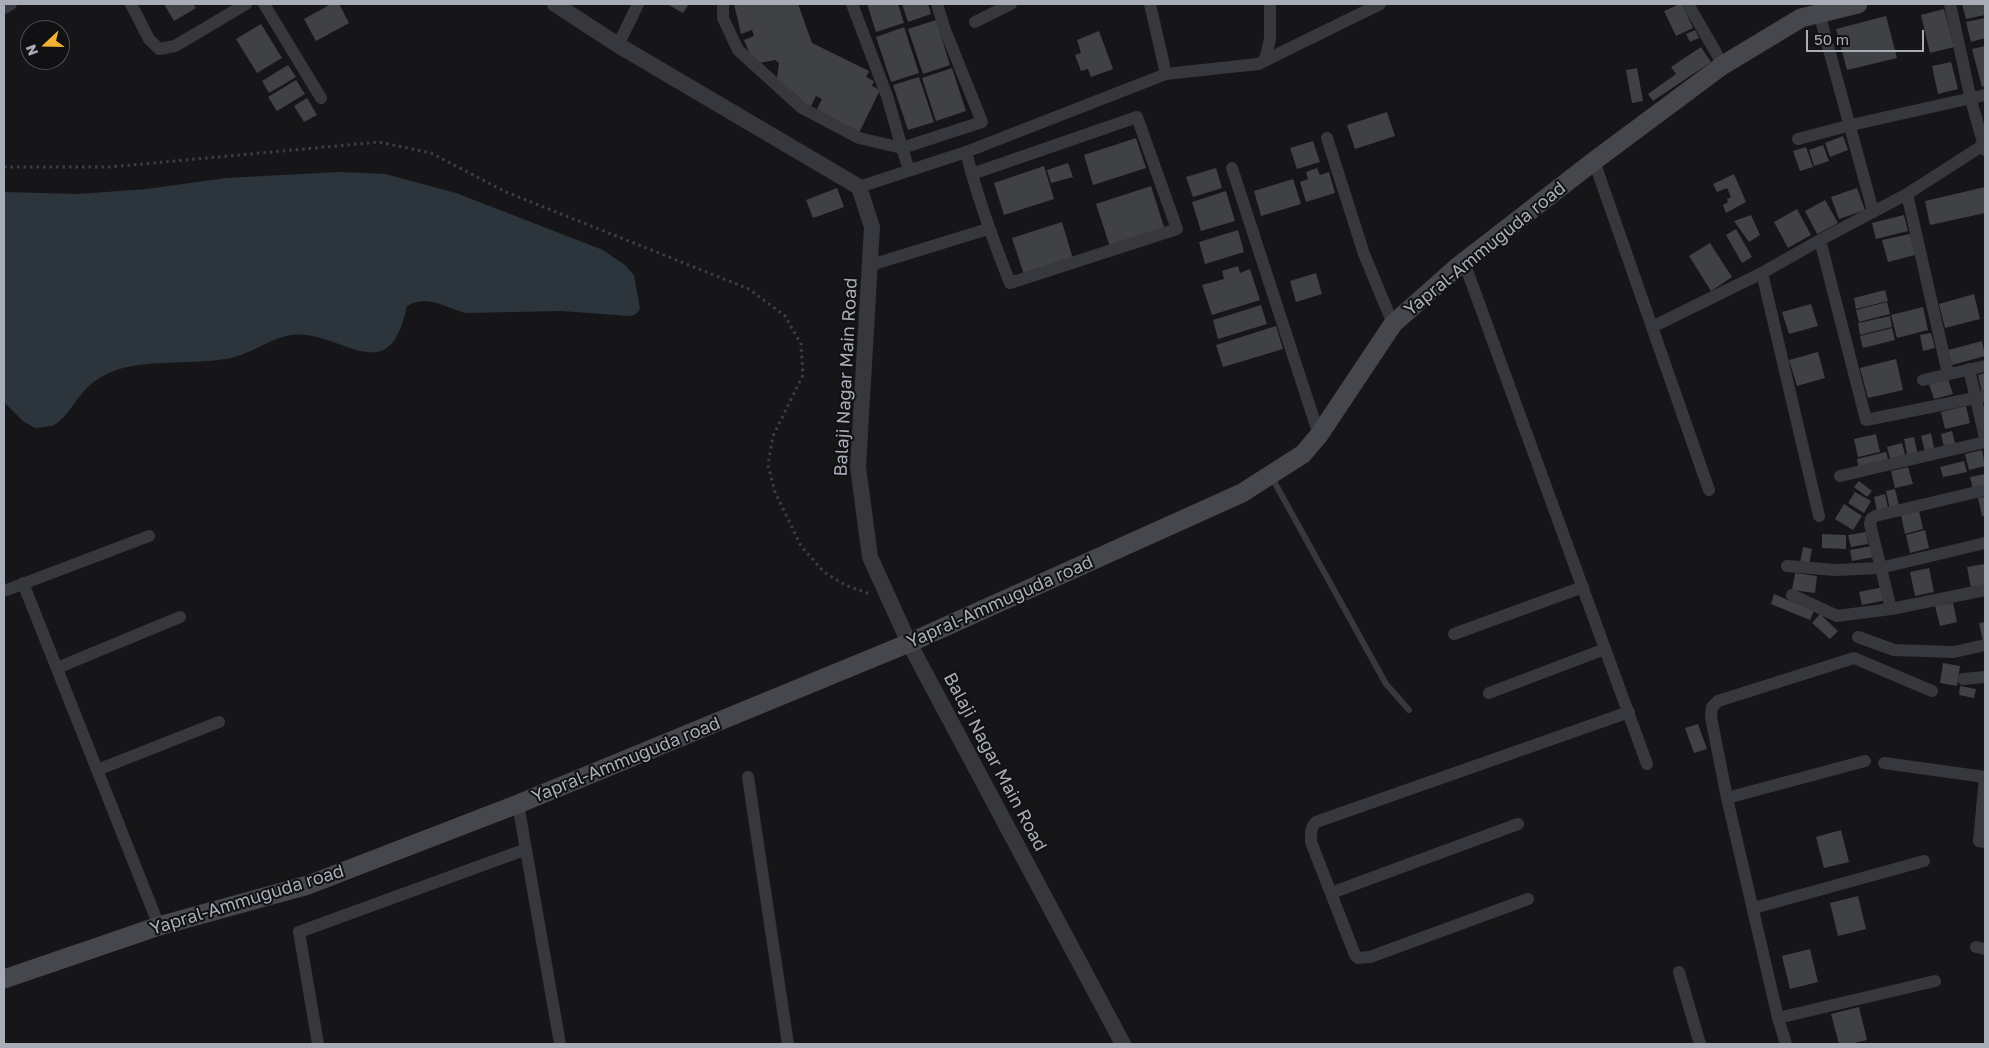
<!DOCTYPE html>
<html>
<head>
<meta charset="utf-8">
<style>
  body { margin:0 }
  #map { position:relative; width:1989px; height:1048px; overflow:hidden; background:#161618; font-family:"Golos Text",sans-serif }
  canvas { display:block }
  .frame { position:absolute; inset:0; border:5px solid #a8adb8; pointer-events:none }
  .north { position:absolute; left:20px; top:20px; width:50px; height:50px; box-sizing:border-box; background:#111113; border:1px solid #4d4f55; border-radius:50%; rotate:249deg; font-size:14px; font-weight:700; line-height:20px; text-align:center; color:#a8adb8 }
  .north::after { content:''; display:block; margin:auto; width:18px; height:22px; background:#f2b134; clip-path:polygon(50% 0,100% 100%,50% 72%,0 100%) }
  .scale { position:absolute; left:1806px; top:30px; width:118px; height:22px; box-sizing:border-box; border:2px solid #a8adb8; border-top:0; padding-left:6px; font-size:15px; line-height:18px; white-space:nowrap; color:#a8adb8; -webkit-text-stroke:4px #111113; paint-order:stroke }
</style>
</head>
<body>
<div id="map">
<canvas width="1989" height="1048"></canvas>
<div class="frame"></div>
<div class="north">N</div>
<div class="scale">50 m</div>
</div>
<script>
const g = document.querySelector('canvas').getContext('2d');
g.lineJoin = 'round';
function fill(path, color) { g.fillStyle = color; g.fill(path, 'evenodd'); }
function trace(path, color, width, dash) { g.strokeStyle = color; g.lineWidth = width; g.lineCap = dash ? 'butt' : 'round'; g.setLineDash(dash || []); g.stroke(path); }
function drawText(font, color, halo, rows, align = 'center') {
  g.font = font + ' "Golos Text",sans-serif'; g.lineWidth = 4; g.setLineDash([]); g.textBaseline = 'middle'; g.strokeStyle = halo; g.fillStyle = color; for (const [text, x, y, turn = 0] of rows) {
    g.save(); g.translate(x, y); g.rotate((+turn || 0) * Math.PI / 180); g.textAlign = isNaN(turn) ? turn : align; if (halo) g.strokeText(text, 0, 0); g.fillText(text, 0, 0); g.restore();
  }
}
fill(new Path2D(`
  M 339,172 L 385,174 L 456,193 L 603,250 L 625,265 L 634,275 L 640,309 L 636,314 L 630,316 L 561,311 L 466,313 C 446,308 427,294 407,306 C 388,397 338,324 286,336 C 266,341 247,356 226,359 C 194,364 154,360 123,368 C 111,371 95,379 87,388 C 76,398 67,418 54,425 C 49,427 41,427 35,428 L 23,421 L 4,402 L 4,192 L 78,194 L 147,189 L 226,178 Z`), '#2c353c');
fill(new Path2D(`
  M 164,4 L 193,4 L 196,8 L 174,21 Z
  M 331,4 L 339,4 L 349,23 L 316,41 L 304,19 Z
  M 667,4 L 689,4 L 683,13 Z
  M 734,4 L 798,4 L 812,43 L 869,71 L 866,77 L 874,81 L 872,86 L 880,90 L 859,133 L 816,111 L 822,99 L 816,96 L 810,108 L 777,78 L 779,63 L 775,60 L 754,64 L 744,40 L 754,36 L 752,30 L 741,34 Z
  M 867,4 L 898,4 L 904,23 L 876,32 Z
  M 902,4 L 928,4 L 931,14 L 908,22 Z
  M 1680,4 L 1682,4 L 1693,28 L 1676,36 L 1664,11 Z
  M 1962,4 L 1985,4 L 1985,15 L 1966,19 Z
  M 1944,9 L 1954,47 L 1930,53 L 1921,15 Z
  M 1886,16 L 1897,58 L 1847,70 L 1836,29 Z
  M 1985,18 L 1985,38 L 1971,42 L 1966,22 Z
  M 936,20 L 950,65 L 923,74 L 908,29 Z
  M 261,24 L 282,58 L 257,73 L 236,39 Z
  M 904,27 L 919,73 L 891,82 L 876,37 Z
  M 1695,30 L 1699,38 L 1690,42 L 1686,34 Z
  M 1099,31 L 1113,69 L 1091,77 L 1088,69 L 1081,71 L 1075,55 L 1081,53 L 1077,40 Z
  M 1985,46 L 1985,86 L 1982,87 L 1972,49 Z
  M 1701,47 L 1711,62 L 1653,101 L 1648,94 L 1676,74 L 1671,67 Z
  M 1951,62 L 1958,89 L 1938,94 L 1932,66 Z
  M 288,65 L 296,77 L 269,93 L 262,81 Z
  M 952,68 L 966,111 L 936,121 L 922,78 Z
  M 1637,68 L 1643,101 L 1632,103 L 1626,70 Z
  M 919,77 L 934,122 L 908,130 L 893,85 Z
  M 296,80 L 305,94 L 277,111 L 268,97 Z
  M 307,98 L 317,115 L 304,122 L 294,106 Z
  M 1387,112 L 1395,136 L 1355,149 L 1347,125 Z
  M 1843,136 L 1848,150 L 1830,157 L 1825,143 Z
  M 1136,138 L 1146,168 L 1093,185 L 1084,155 Z
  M 1313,141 L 1320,162 L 1297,169 L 1290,148 Z
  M 1823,145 L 1829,161 L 1814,166 L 1809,150 Z
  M 1806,147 L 1813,167 L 1800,171 L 1793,151 Z
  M 1068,163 L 1073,177 L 1051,183 L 1047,170 Z
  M 1044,166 L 1054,199 L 1004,215 L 994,183 Z
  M 1216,168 L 1222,188 L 1193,197 L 1186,177 Z
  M 1317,168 L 1320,175 L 1329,172 L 1335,193 L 1306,202 L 1300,182 L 1308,179 L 1306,172 Z
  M 1734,174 L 1746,202 L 1726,213 L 1723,205 L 1728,202 L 1727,199 L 1731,197 L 1727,188 L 1717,192 L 1713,184 Z
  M 1293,179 L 1301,204 L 1261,216 L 1254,191 Z
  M 1151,186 L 1165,230 L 1110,247 L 1096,204 Z
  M 1985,187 L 1985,213 L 1930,225 L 1925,201 Z
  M 837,188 L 844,207 L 813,218 L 806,200 Z
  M 1857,188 L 1865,210 L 1839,219 L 1831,197 Z
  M 1226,191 L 1235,221 L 1201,231 L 1192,202 Z
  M 1825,200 L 1838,223 L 1817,234 L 1805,211 Z
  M 1797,209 L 1811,235 L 1788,248 L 1774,222 Z
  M 1751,215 L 1760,235 L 1749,242 L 1734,221 Z
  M 1904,215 L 1908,231 L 1876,239 L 1872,223 Z
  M 1062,222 L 1073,259 L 1024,275 L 1012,238 Z
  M 1736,229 L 1752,257 L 1742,263 L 1726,235 Z
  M 1238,230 L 1244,252 L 1205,264 L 1199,242 Z
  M 1910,234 L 1915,255 L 1888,262 L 1882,240 Z
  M 1710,243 L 1732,277 L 1711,291 L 1689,256 Z
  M 1238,266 L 1240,273 L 1250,269 L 1260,300 L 1212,315 L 1202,285 L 1224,279 L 1222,271 Z
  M 1316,273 L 1322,294 L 1296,302 L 1290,281 Z
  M 1885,290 L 1888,301 L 1856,309 L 1854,298 Z
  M 1974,294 L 1980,319 L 1945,328 L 1939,304 Z
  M 1887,302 L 1890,314 L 1859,322 L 1856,310 Z
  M 1811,304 L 1818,326 L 1789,334 L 1782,312 Z
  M 1261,305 L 1267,324 L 1218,339 L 1213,320 Z
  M 1923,307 L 1928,330 L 1897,338 L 1891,315 Z
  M 1890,316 L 1892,327 L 1860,335 L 1858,323 Z
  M 1276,326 L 1283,349 L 1223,367 L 1216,345 Z
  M 1892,328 L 1895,340 L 1863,348 L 1860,336 Z
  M 1931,333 L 1935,348 L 1923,351 L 1920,335 Z
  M 1982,341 L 1985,356 L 1952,365 L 1948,350 Z
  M 1818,352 L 1825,378 L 1797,386 L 1789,360 Z
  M 1896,359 L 1903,390 L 1868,398 L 1860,368 Z
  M 1985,373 L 1985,392 L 1982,393 L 1978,375 Z
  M 1948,379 L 1953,394 L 1934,399 L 1929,384 Z
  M 1966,406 L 1970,423 L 1945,429 L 1941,412 Z
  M 1952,431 L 1956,448 L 1945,451 L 1941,434 Z
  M 1931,433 L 1935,453 L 1926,455 L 1921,436 Z
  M 1876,434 L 1880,452 L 1858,457 L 1854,439 Z
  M 1914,437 L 1918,456 L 1908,459 L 1904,439 Z
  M 1902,443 L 1906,458 L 1891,462 L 1887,447 Z
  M 1982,450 L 1985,466 L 1969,470 L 1965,454 Z
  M 1886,452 L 1889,463 L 1859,470 L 1857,459 Z
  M 1964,461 L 1967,472 L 1943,477 L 1940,467 Z
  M 1908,467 L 1913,484 L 1895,488 L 1891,471 Z
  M 1985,474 L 1985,487 L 1973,490 L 1970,477 Z
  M 1859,481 L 1872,491 L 1867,497 L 1854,487 Z
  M 1895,489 L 1899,506 L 1890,509 L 1886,491 Z
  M 1855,492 L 1871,501 L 1864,513 L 1848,503 Z
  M 1885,494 L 1888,508 L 1877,511 L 1874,497 Z
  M 1985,497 L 1985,516 L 1982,516 L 1978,498 Z
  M 1844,504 L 1862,516 L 1853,530 L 1835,519 Z
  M 1919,511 L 1923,529 L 1905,534 L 1901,515 Z
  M 1925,530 L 1929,548 L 1910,553 L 1906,535 Z
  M 1866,532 L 1868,544 L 1851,547 L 1848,535 Z
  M 1822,534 L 1846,535 L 1846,549 L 1822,548 Z
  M 1872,546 L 1874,557 L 1852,561 L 1850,550 Z
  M 1803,547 L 1812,549 L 1809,565 L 1800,563 Z
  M 1985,564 L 1985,585 L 1971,588 L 1967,567 Z
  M 1929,568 L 1934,592 L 1915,596 L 1910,572 Z
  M 1795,573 L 1817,576 L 1815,593 L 1792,590 Z
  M 1883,587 L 1886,600 L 1862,605 L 1859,592 Z
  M 1774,594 L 1814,611 L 1810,620 L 1771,604 Z
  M 1953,603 L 1957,622 L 1940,626 L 1935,606 Z
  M 1820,614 L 1838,631 L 1830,639 L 1812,623 Z
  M 1985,622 L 1985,640 L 1983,641 L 1979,623 Z
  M 1943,663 L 1960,666 L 1957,686 L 1940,683 Z
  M 1960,686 L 1976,689 L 1974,698 L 1959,695 Z
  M 1698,724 L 1707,749 L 1694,753 L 1685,728 Z
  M 1841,830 L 1849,862 L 1824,868 L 1816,837 Z
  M 1858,896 L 1866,929 L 1838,936 L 1830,903 Z
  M 1810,949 L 1818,982 L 1790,989 L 1782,956 Z
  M 1859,1007 L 1867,1040 L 1850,1044 L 1839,1044 L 1831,1014 Z`), '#404145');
trace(new Path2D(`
  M 4,167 L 110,167 L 379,142 L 431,153 L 506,192 L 749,289 L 785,316 L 801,344 L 803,375 L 773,436 L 768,465 L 775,492 L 801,546 L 824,572 L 845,585 L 870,594`), '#3d3f44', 3, [2.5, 4]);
trace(new Path2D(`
  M 1271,476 L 1386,684 L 1409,710`), '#37383d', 6);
trace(new Path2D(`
  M 131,4 L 149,39 L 159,49 L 175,46 L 246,4
  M 264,4 L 321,98
  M 723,4 L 723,18 L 738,50 L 802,108 L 859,138 L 902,148 L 909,170
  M 852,4 L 887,96 L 902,148 L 982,122 L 945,30 L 937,4
  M 1150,4 L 1166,74
  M 1688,4 L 1723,65
  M 1950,4 L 1971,100 L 1985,150
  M 4,8 L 11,4
  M 1819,13 L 1873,211
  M 975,22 L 1011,4
  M 618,45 L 638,4
  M 1265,60 L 1270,39 L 1270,4
  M 1327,138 L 1364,254 L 1393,324
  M 1798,139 L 1851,125 L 1985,95
  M 966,152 C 977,197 993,240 1010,283 L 1177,229 L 1137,117 L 972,174
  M 1594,161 L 1709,490
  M 1232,168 L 1319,435
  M 859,187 L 966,152 L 1166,74 L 1258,64 L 1380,4
  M 1907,194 L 1948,374
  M 1820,240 L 1866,420 L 1985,396
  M 1464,262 L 1647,764
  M 871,265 L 988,229
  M 1762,273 L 1819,516
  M 1652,327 L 1762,273 L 1820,240 L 1907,194 L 1985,144
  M 1969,369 L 1985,438
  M 1923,380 L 1985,366
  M 1840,476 L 1985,442
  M 1787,566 L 1835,570 L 1880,568 L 1985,543
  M 23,583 L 159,926
  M 4,591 L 149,536
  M 1792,595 L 1837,616 L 1891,609 L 1985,590
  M 1891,609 L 1870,524 L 1871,519 L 1875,516 L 1985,490
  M 1454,634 L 1583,587
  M 1858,637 L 1894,650 L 1954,652 L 1985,645
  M 57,668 L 180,617
  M 1963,679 L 1985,677
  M 1489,693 L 1605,649
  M 1884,763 L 1985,777
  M 97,770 L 219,722
  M 748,777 L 788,1044
  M 1985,777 L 1979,841 L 1985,842
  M 1727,798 L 1865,761
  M 518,804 L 560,1044
  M 1331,893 L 1518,824
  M 1528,899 L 1370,957 L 1358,958 L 1355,955 L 1311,842 C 1311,834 1310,828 1316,822 L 1629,712
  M 1754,908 L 1924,861
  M 1976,947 L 1985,949
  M 1679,972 L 1700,1044
  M 1778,1018 L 1935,981
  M 318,1044 L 299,932 L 524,850
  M 1786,1044 L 1778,1018 L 1727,798 L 1711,717 L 1712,707 L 1718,701 L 1854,658 L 1932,691`), '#37383d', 12);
trace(new Path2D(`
  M 555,4 L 618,45 L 859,187 L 872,227 L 858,467 L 870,557 L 909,643 L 1123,1044`), '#37383d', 16);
trace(new Path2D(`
  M 4,979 L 159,926 L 308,885 L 518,804 L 909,643 L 1242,493 L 1303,454 L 1319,435 L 1393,324 L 1456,268 L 1594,161 L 1723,65 L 1801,18 L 1858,4`), '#45474d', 19);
drawText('18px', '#a8adb8', '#111113', [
  ["Yapral-Ammuguda road",1485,249,-39],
  ["Balaji Nagar Main Road",846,377,-87],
  ["Yapral-Ammuguda road",1000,602,-24],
  ["Yapral-Ammuguda road",626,760,-22],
  ["Balaji Nagar Main Road",995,762,62],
  ["Yapral-Ammuguda road",247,900,-17]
]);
</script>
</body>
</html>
